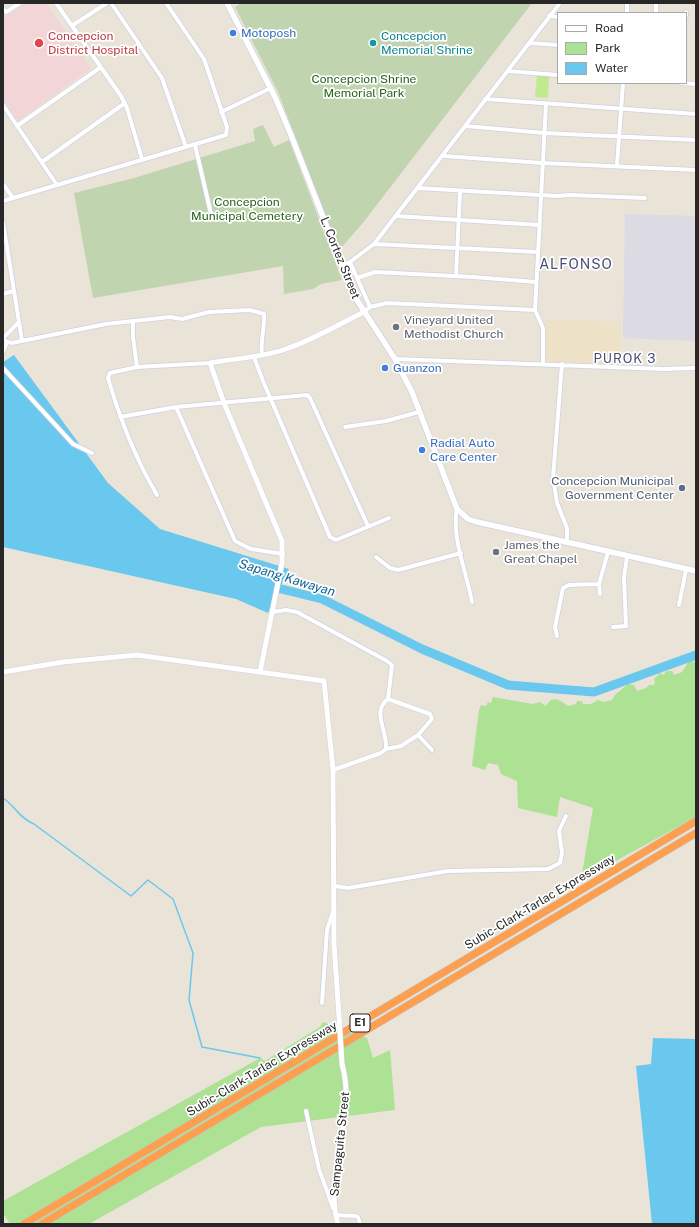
<!DOCTYPE html>
<html>
<head>
<meta charset="utf-8">
<style>
  body { margin:0 }
  #map { position:relative; width:699px; height:1227px; overflow:hidden; background:#eae3d8; font-family:"Public Sans",sans-serif }
  canvas { display:block }
  .frame { position:absolute; inset:0; border:4px solid #272727; pointer-events:none }
  .legend { position:absolute; left:557px; top:12px; width:130px; height:72px; box-sizing:border-box; background:#fff; border:1px solid #a9a9a9; margin:0; padding:5px 7px; list-style:none; font-size:12px; color:#272727 }
  .legend li { display:flex; align-items:center; gap:8px; height:20px }
  .legend b { width:20px; border:1px solid #a9a9a9 }
</style>
</head>
<body>
<div id="map">
<canvas width="699" height="1227"></canvas>
<div class="frame"></div>
<ul class="legend">
<li><b style="height:5px;background:#fff"></b>Road</li>
<li><b style="height:11px;background:#ade294"></b>Park</li>
<li><b style="height:11px;background:#6ac8ee"></b>Water</li>
</ul>
</div>
<script>
const g = document.querySelector('canvas').getContext('2d');
g.lineJoin = 'round';
function fill(path, color) { g.fillStyle = color; g.fill(path, 'evenodd'); }
function trace(path, color, width, dash) { g.strokeStyle = color; g.lineWidth = width; g.lineCap = dash ? 'butt' : 'round'; g.setLineDash(dash || []); g.stroke(path); }
function drawText(font, color, halo, rows, align = 'center') {
  g.font = font + ' "Public Sans",sans-serif'; g.lineWidth = 3.5; g.setLineDash([]); g.textBaseline = 'middle'; g.strokeStyle = halo; g.fillStyle = color; for (const [text, x, y, turn = 0] of rows) {
    g.save(); g.translate(x, y); g.rotate((+turn || 0) * Math.PI / 180); g.textAlign = isNaN(turn) ? turn : align; if (halo) g.strokeText(text, 0, 0); g.fillText(text, 0, 0); g.restore();
  }
}
fill(new Path2D(`
  M 625,214 L 696,216 L 696,341 L 623,338 Z`), '#dcdae2');
fill(new Path2D(`
  M 545,320 L 621,322 L 620,364 L 544,362 Z`), '#ede1c7');
fill(new Path2D(`
  M 26,3 L 46,3 L 91,68 L 18,121 L 3,99 L 3,18 Z`), '#f2d5d6');
fill(new Path2D(`
  M 690,659 L 696,664 L 696,817 L 581,880 L 593,808 L 560,797 L 557,817 L 518,808 L 517,781 L 501,774 L 498,765 L 488,763 L 485,770 L 472,766 L 479,710 L 481,705 L 486,706 L 488,702 L 491,703 L 493,697 L 533,704 L 540,702 L 546,706 C 552,695 560,699 568,706 L 576,704 L 577,701 L 582,701 L 583,704 L 591,704 L 598,700 L 603,702 L 612,700 L 615,695 L 628,684 L 634,685 L 637,691 L 646,688 L 649,685 L 654,685 L 655,682 L 654,679 L 660,673 L 664,675 L 666,671 L 672,671 L 674,675 L 682,672 Z
  M 323,1022 L 367,1038 L 373,1058 L 390,1050 L 395,1110 L 261,1127 L 89,1224 L 10,1224 L 3,1213 L 3,1201 L 260,1058 L 265,1061 L 320,1027 Z`), '#ade294');
fill(new Path2D(`
  M 241,3 L 532,3 L 362,224 L 339,250 L 278,92 L 235,7 Z
  M 263,125 L 274,147 L 289,140 L 342,280 L 321,284 L 313,289 L 284,294 L 283,266 L 93,298 L 74,193 L 134,178 L 255,141 L 253,129 Z`), '#c1d4b0');
fill(new Path2D(`
  M 537,75 L 549,76 L 548,98 L 535,97 Z`), '#c1e98f');
fill(new Path2D(`
  M 14,355 L 108,483 L 160,529 L 289,569 L 268,613 L 236,599 L 3,547 L 3,362 Z
  M 653,1038 L 696,1039 L 696,1224 L 652,1224 L 636,1066 L 651,1064 Z`), '#6ac8ee');
trace(new Path2D(`
  M 3,798 C 16,807 19,818 34,824 L 131,896 L 148,880 L 173,899 L 193,953 L 189,1000 L 202,1047 L 260,1058`), '#6ac8ee', 1.5);
trace(new Path2D(`
  M 269,586 L 322,599 L 422,649 L 508,685 L 594,692 L 696,655`), '#6ac8ee', 9);
const minor = new Path2D(`
  M 56,3 L 121,96 L 127,108 L 142,159
  M 111,3 L 162,78 L 186,147
  M 3,9 L 6,12 L 20,3
  M 627,13 L 627,3
  M 656,13 L 656,3
  M 549,16 L 558,17
  M 686,16 L 686,12
  M 73,25 L 107,3
  M 529,43 L 558,45
  M 508,71 L 558,75
  M 681,83 L 696,84
  M 485,99 L 696,114
  M 3,105 L 57,185
  M 221,112 L 271,88
  M 17,126 L 101,67
  M 466,126 L 544,133 L 696,140
  M 195,145 L 211,214
  M 444,156 L 542,163 L 696,170
  M 42,162 L 125,103
  M 617,165 L 623,83
  M 3,184 L 13,198
  M 417,188 L 557,196 L 570,195 L 645,198
  M 3,201 L 226,135 L 227,127 L 204,59 L 166,3
  M 396,216 L 539,225
  M 3,222 L 22,341
  M 374,244 L 538,252
  M 350,262 L 370,307
  M 341,266 L 350,262 L 374,244 L 560,3
  M 456,276 L 460,192
  M 357,278 L 375,272 L 473,277 L 536,282
  M 3,294 L 14,291
  M 364,312 L 370,307 L 387,303 L 535,310
  M 133,321 L 133,337 L 137,367
  M 3,338 L 19,322
  M 3,340 L 11,343 L 22,341 L 106,324 L 170,317 L 182,319 L 209,312 L 250,310 L 264,314 C 265,328 260,341 262,355
  M 3,352 L 7,342
  M 254,357 L 263,381 L 330,537 L 336,540 L 389,518
  M 395,359 L 664,369 L 696,368
  M 543,364 L 543,328 L 535,310 L 546,104
  M 562,364 L 553,478 L 557,503 L 567,528 L 567,543
  M 3,368 L 73,444 L 92,453
  M 176,407 L 235,541 L 251,549 L 283,554
  M 120,417 L 176,407 L 307,395 L 310,398 L 368,526
  M 345,427 L 386,421 L 419,412
  M 157,495 C 135,458 120,419 108,378 L 110,373 L 137,367 L 210,363
  M 457,509 C 451,536 467,574 472,602
  M 376,557 L 390,568 L 398,570 L 461,553
  M 599,584 L 600,594
  M 679,605 L 686,570
  M 273,612 L 286,610 L 297,612 L 387,661 L 392,665 L 388,699
  M 613,627 L 626,626 L 624,577 L 627,557
  M 557,636 L 555,627 L 563,588 L 569,585 L 599,584 L 608,552
  M 386,749 L 401,746 L 418,735
  M 333,770 L 381,753 L 386,749 C 388,732 371,711 388,699 L 430,714 L 432,719 L 418,735 L 432,750
  M 335,886 L 348,888 L 448,871 L 548,869 L 560,863 L 562,853 L 559,831 L 566,816
  M 322,1003 L 327,930 L 333,911
  M 306,1111 L 319,1169 L 333,1208
  M 335,1215 L 356,1216 L 358,1217 L 360,1224`);
const tertiary = new Path2D(`
  M 3,672 L 63,662 L 137,655 L 324,681 L 333,770 L 334,944 L 339,1016
  M 260,672 L 282,563 L 282,541 L 224,403 L 210,363 C 235,358 261,358 286,349 C 313,340 338,325 364,312
  M 338,1224 C 325,1179 348,1136 346,1091 C 346,1082 344,1072 342,1064`);
const secondary = new Path2D(`
  M 227,3 L 275,97 L 291,135 L 353,294 L 395,359 L 412,392 L 457,509 L 468,519 L 477,522 L 696,571`);
const motorway = new Path2D(`
  M 24,1224 L 696,821
  M 42,1224 L 696,833`);
trace(minor, '#ced1e1', 5.5);
trace(tertiary, '#ced1e1', 6);
trace(secondary, '#ced1e1', 7);
trace(motorway, '#c3c3c3', 8);
trace(minor, '#fff', 4);
trace(tertiary, '#fff', 5);
trace(secondary, '#fff', 5.5);
trace(motorway, '#fe9f50', 7);
const tertiaryBridge = new Path2D(`
  M 339,1016 L 342,1064`);
trace(tertiaryBridge, '#ced1e1', 6, []);
trace(tertiaryBridge, '#fff', 5);
for (const [x, y, r, color] of [
  [233,33,4,"#3f7fe0"],
  [39,43,5,"#e0444e"],
  [373,43,4,"#0f9aa8"],
  [396,327,4,"#6b7280"],
  [385,368,4,"#3f7fe0"],
  [422,450,4,"#3f7fe0"],
  [682,488,4,"#5c6f8a"],
  [496,552,4,"#6b7280"]
]) { const dot = new Path2D(); dot.arc(x, y, r, 0, 2 * Math.PI); g.fillStyle = color; g.fill(dot); trace(dot, '#fff', 1.5); }
for (const [x, y, w] of [
  [360,1023,20]
]) { const box = new Path2D(); box.roundRect(x - w / 2, y - 9, w, 18, 3); g.fillStyle = '#fff'; g.fill(box); trace(box, '#272727', 1); }
drawText('bold 11px', '#272727', null, [
  ["E1",360,1023]
]);
drawText('12px', '#366cbe', '#fff', [
  ["Motoposh",241,33],
  ["Guanzon",393,368],
  ["Radial Auto",430,443],
  ["Care Center",430,457]
], 'left');
drawText('12px', '#be3a42', '#fff', [
  ["Concepcion",48,36],
  ["District Hospital",48,50]
], 'left');
drawText('12px', '#0d838f', '#fff', [
  ["Concepcion",381,36],
  ["Memorial Shrine",381,50]
], 'left');
drawText('12px', '#266319', '#fff', [
  ["Concepcion Shrine",364,79],
  ["Memorial Park",364,93],
  ["Concepcion",247,202],
  ["Municipal Cemetery",247,216]
]);
drawText('12px', '#272727', '#fff', [
  ["L. Cortez Street",340,258,68],
  ["Subic-Clark-Tarlac Expressway",540,902,-31],
  ["Subic-Clark-Tarlac Expressway",262,1069,-31],
  ["Sampaguita Street",340,1144,-84]
]);
drawText('12px', '#5b616d', '#fff', [
  ["Vineyard United",404,320],
  ["Methodist Church",404,334],
  ["James the",504,545],
  ["Great Chapel",504,559]
], 'left');
drawText('12px', '#4e5e75', '#fff', [
  ["Concepcion Municipal",674,481],
  ["Government Center",674,495]
], 'right');
g.letterSpacing = '1px';
drawText('13px', '#485077', '#fff', [
  ["PUROK 3",625,359]
]);
g.letterSpacing = '0px';
drawText('italic 13px', '#0d6496', '#fff', [
  ["Sapang Kawayan",287,578,17]
]);
g.letterSpacing = '1px';
drawText('14px', '#485077', '#fff', [
  ["ALFONSO",576,265]
]);
g.letterSpacing = '0px';
</script>
</body>
</html>
